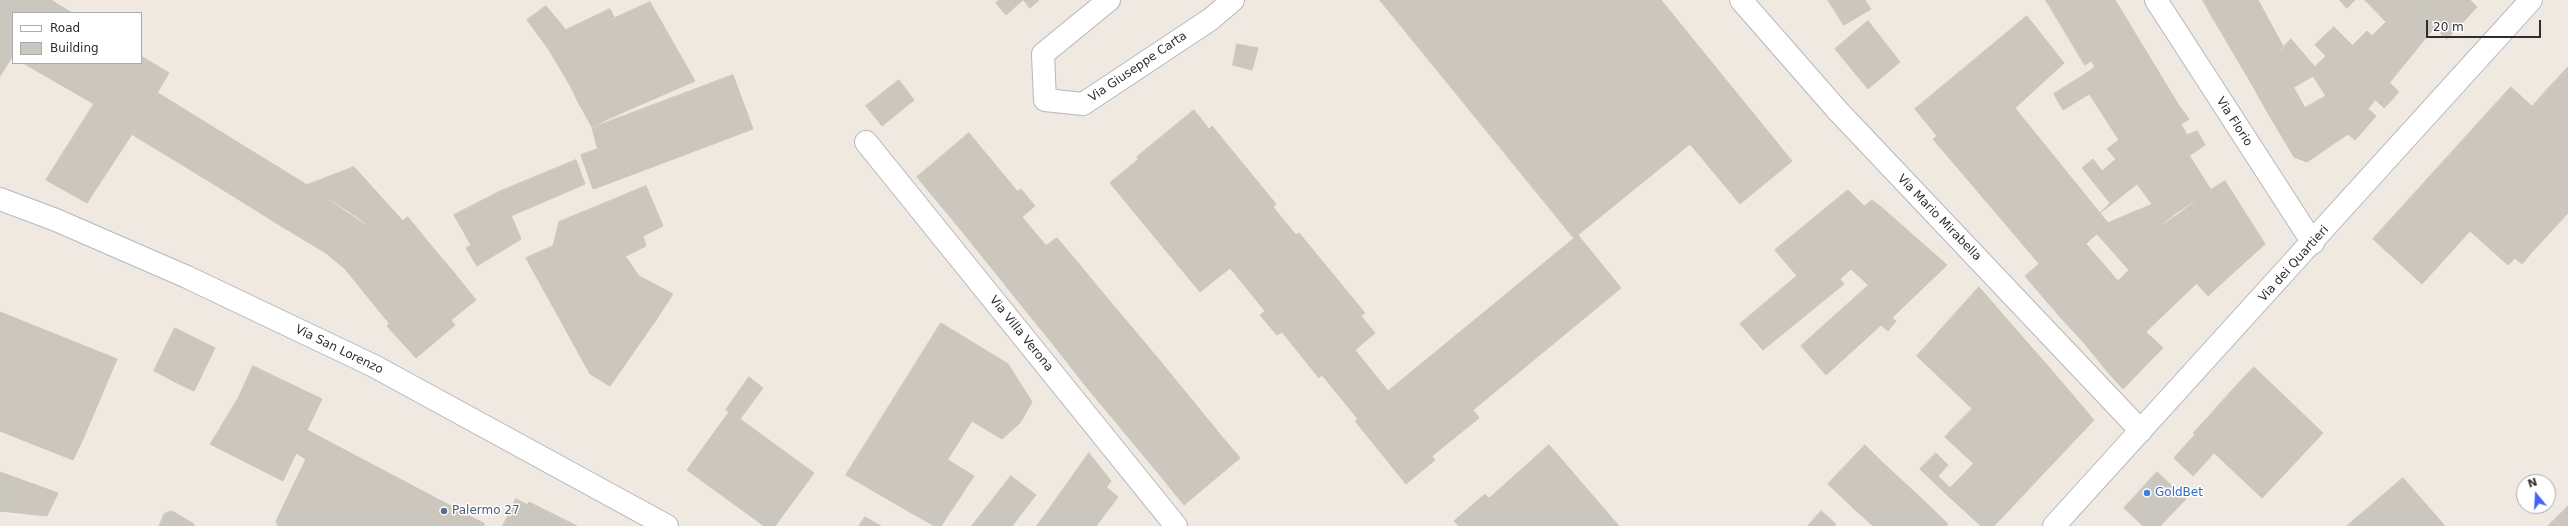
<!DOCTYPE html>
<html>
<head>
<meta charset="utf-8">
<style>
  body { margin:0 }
  #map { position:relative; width:2568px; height:526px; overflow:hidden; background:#efe9e1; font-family:"DejaVu Sans",sans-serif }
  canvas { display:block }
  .legend { position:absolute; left:12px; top:12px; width:130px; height:52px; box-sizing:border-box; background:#fff; border:1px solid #ababab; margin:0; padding:5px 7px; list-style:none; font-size:12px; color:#2e2e2e }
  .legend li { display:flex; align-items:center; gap:8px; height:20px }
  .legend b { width:20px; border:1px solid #ababab }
  .north { position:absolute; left:2516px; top:474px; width:40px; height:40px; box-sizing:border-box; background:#fff; border:1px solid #ababab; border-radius:50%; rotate:342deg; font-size:11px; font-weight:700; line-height:16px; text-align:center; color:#2e2e2e }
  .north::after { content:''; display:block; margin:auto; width:14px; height:18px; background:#4264fb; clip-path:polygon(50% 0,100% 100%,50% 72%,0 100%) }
  .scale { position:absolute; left:2426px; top:20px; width:115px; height:18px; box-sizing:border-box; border:2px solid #2e2e2e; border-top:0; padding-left:5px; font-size:12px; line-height:14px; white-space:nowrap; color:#2e2e2e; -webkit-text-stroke:3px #fff; paint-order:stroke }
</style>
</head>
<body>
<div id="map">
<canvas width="2568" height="526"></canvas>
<ul class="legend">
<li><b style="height:5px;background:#fff"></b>Road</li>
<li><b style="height:11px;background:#cbc7bf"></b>Building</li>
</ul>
<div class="north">N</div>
<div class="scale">20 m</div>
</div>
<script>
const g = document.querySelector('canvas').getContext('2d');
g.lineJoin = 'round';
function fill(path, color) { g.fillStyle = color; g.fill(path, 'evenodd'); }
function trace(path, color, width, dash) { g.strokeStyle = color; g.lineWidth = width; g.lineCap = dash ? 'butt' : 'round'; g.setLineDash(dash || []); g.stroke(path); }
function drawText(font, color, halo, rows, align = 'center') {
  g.font = font + ' "DejaVu Sans",sans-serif'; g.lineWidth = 3; g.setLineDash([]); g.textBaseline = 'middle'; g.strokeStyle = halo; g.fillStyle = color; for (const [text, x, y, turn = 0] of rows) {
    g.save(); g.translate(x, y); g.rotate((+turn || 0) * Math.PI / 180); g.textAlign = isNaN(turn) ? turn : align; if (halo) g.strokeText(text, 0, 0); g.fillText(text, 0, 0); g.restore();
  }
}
const building = new Path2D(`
  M 0,0 L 51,0 L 72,13 L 13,13 L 13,57 L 0,49 Z
  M 999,0 L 1023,0 L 1006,15 L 996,3 Z
  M 1024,0 L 1039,0 L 1030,8 Z
  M 1380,0 L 1661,0 L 1792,161 L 1740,204 L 1690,144 L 1574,238 Z
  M 1828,0 L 1865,0 L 1871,9 L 1844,25 Z
  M 2046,0 L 2115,0 L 2178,104 L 2162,115 L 2187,152 L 2167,166 L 2161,157 L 2145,166 L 2150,174 L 2100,213 L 2110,203 L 2082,168 L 2093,159 L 2102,171 L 2116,159 L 2107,149 L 2119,140 L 2079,78 L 2095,67 L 2091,61 L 2085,65 Z
  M 2203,0 L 2247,0 L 2214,20 Z
  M 2247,0 L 2258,0 L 2283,46 L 2251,83 L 2214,20 Z
  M 2340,0 L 2355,0 L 2347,8 Z
  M 2365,0 L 2404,0 L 2434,28 L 2390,82 L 2353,45 L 2367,31 L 2372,36 L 2386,22 Z
  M 2404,0 L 2470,0 L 2477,7 L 2447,39 Z
  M 650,2 L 695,81 L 626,111 L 580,34 Z
  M 546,6 L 566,30 L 570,39 L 549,50 L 527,20 Z
  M 610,9 L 614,17 L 570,39 L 566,30 Z
  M 2027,16 L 2064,63 L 2015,108 L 2108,223 L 2047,273 L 1933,139 L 1937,136 L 1915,109 Z
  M 1868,21 L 1900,62 L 1868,89 L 1835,49 Z
  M 2334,27 L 2399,92 L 2384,108 L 2347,72 L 2338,80 L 2319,63 L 2326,56 L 2315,45 Z
  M 580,34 L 604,74 L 572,89 L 549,50 Z
  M 2291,39 L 2315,67 L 2313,76 L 2281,95 L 2287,104 L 2269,115 L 2251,83 Z
  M 1237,44 L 1258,48 L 1252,70 L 1233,65 Z
  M 0,49 L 12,57 L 0,76 Z
  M 141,56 L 169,73 L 136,128 L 23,63 L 141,63 Z
  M 2319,63 L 2338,80 L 2347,72 L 2375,100 L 2349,132 L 2313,76 L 2315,67 Z
  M 2568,67 L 2568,113 L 2545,92 Z
  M 604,74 L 626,111 L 604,121 L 588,96 L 578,102 L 572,89 Z
  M 733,75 L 753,129 L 607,184 L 592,128 Z
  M 2079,78 L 2089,94 L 2063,110 L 2054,94 Z
  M 899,80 L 914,100 L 882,126 L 866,106 Z
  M 2511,87 L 2547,120 L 2560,106 L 2568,113 L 2568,213 L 2532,252 L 2488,211 L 2422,284 L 2373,239 Z
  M 2294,88 L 2305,108 L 2275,125 L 2269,115 L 2287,104 L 2281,95 Z
  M 2545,92 L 2560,106 L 2547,120 L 2532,107 Z
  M 158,93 L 247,148 L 220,188 L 133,135 Z
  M 588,96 L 604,121 L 592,127 L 578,102 Z
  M 2326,96 L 2349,132 L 2367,108 L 2376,116 L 2355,140 L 2348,134 L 2307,162 L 2294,157 L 2275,125 Z
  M 94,104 L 136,128 L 87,203 L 46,180 Z
  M 2178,104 L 2189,119 L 2181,124 L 2187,135 L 2197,131 L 2205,145 L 2189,156 L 2162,115 Z
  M 1194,110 L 1209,129 L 1212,126 L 1276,204 L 1273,207 L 1296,235 L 1299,233 L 1365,313 L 1361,316 L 1375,333 L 1355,350 L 1388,391 L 1578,235 L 1621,288 L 1473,410 L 1479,418 L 1432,456 L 1435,460 L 1406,484 L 1355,421 L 1358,419 L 1322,375 L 1319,378 L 1282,332 L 1277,335 L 1260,315 L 1265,311 L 1210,243 L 1203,245 L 1174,209 L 1177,206 L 1137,157 Z
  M 969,133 L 1018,192 L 965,235 L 917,177 Z
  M 247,148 L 278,167 L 264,190 L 293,208 L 281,226 L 220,188 Z
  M 598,149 L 607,184 L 593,189 L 581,155 Z
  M 2187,152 L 2211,190 L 2152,233 L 2136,211 L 2165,199 L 2145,166 L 2161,157 L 2167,166 Z
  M 1139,159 L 1177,206 L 1174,209 L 1203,245 L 1210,243 L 1230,268 L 1200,292 L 1110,183 Z
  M 576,160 L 585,184 L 511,216 L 501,191 Z
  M 278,167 L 307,185 L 293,208 L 264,190 Z
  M 354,167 L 403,221 L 383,237 L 307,185 Z
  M 2150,174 L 2165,199 L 2152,204 L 2137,184 Z
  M 2225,181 L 2265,244 L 2233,273 L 2194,241 L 2227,209 L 2211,190 Z
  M 307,185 L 353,214 L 326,253 L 281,226 Z
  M 646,186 L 663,226 L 643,236 L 646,246 L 622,258 L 605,220 L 553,246 L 559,222 Z
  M 1021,189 L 1035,206 L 1022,217 L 1070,274 L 1080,265 L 1093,281 L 1038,326 L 965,235 Z
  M 1848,190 L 1871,213 L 1797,276 L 1775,250 Z
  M 2211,190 L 2227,209 L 2212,223 L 2196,200 Z
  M 501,191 L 521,239 L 477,266 L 466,248 L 471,245 L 454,215 Z
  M 1872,200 L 1880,206 L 1871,213 L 1864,207 Z
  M 2196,200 L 2212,223 L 2194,241 L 2233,273 L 2208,296 L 2159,242 L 2178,223 L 2172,216 Z
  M 1880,206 L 1947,265 L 1898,312 L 1851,269 L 1840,279 L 1844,284 L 1763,350 L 1740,324 Z
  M 2136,211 L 2152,233 L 2172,216 L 2178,223 L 2159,242 L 2197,283 L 2133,344 L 2069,271 L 2042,296 L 2025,276 L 2039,264 L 2047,273 L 2108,223 Z
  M 2488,211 L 2532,252 L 2522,264 L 2515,258 L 2508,265 L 2470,231 Z
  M 353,214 L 383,237 L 409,265 L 382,284 L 358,257 L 345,269 L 326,253 Z
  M 408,217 L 434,249 L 412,268 L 383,237 Z
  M 605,220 L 622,258 L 625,256 L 639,276 L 673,294 L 656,320 L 622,295 L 602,318 L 580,277 L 571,282 L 553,246 Z
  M 2097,234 L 2129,270 L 2118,281 L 2086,244 Z
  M 1057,238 L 1080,265 L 1070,274 L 1046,246 Z
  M 553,246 L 571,282 L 580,277 L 602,318 L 622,295 L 656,320 L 610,386 L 590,374 L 526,258 Z
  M 434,249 L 456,275 L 412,309 L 417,317 L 397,333 L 345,269 L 358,257 L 382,284 L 409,265 L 412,268 Z
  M 2069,271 L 2087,293 L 2061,318 L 2042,296 Z
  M 456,275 L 476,300 L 451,320 L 455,325 L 416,358 L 387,326 L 390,323 L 397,333 L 417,317 L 412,309 Z
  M 1093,281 L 1103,293 L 1048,338 L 1038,326 Z
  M 1869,285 L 1898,312 L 1892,318 L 1896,321 L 1888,331 L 1881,325 L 1826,375 L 1801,346 Z
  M 1979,287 L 2025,340 L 1964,401 L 1917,356 Z
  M 1103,293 L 1156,356 L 1131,378 L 1114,359 L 1084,384 L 1048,338 Z
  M 2087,293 L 2111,320 L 2085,344 L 2061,318 Z
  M 0,312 L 117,359 L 83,439 L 0,405 Z
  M 2111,320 L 2133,344 L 2106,370 L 2085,344 Z
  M 941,323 L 1008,364 L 913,514 L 846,475 Z
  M 175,328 L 215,348 L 194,391 L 183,386 L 192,365 L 187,363 L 193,351 L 169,340 Z
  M 2146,332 L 2163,348 L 2150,361 L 2133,344 Z
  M 169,340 L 193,351 L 187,363 L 192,365 L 183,386 L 154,371 Z
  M 2025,340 L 2048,366 L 1992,427 L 1964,401 Z
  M 2133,344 L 2150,361 L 2123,389 L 2106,370 Z
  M 1156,356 L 1219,433 L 1163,479 L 1084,384 L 1114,359 L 1131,378 Z
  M 1008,364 L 1032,402 L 1020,423 L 1002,439 L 972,421 Z
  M 253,366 L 322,399 L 307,430 L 239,397 Z
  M 2048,366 L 2094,420 L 2042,475 L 1992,427 Z
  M 2254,367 L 2323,433 L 2262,498 L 2193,433 L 2210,415 L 2222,428 L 2248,399 L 2237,385 Z
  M 749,377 L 763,388 L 740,419 L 814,473 L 775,526 L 764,526 L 687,470 L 729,412 L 726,410 Z
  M 2237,385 L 2248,399 L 2222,428 L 2210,415 Z
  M 239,397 L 273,413 L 257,445 L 221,427 Z
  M 0,405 L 83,439 L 73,460 L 0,431 Z
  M 1972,409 L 2042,475 L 1994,526 L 1981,526 L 1945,493 L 1987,450 L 1958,423 Z
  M 273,413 L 307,430 L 283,481 L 210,444 L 221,427 L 257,445 Z
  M 1958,423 L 1987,450 L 1974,464 L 1945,437 Z
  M 307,430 L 485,524 L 483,526 L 462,526 L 321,455 L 306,459 L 296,453 Z
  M 1219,433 L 1240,458 L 1184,505 L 1163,479 Z
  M 2195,435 L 2214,453 L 2193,476 L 2174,458 Z
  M 1549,445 L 1619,526 L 1459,526 L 1454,521 L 1485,494 L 1489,498 Z
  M 1865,445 L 1882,462 L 1876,468 L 1882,473 L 1851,506 L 1828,484 Z
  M 1089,453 L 1111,481 L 1077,526 L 1037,526 Z
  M 1936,453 L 1948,465 L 1938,476 L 1950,488 L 1945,493 L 1920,469 Z
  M 321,455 L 462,526 L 278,526 L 276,521 L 306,459 Z
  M 948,460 L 974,476 L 941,526 L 935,526 L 913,514 Z
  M 1882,462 L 1920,497 L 1893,526 L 1873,526 L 1851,506 L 1882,473 L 1876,468 Z
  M 0,472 L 58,493 L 47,516 L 0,511 Z
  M 2157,472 L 2186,499 L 2160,526 L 2143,526 L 2124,508 Z
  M 1011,476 L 1036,495 L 1012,526 L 972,526 Z
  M 2403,478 L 2445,526 L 2347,526 Z
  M 1106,487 L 1118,497 L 1115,501 L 1096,526 L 1077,526 Z
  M 1920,497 L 1948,524 L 1946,526 L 1893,526 Z
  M 516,499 L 528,505 L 529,502 L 577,526 L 503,526 Z
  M 2568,506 L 2568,526 L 2548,526 Z
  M 172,511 L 194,524 L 194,526 L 159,526 L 164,514 Z
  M 1821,511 L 1836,524 L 1834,526 L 1808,526 Z
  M 865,517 L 881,526 L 859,526 Z`);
fill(building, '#cbc7bf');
trace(building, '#cbc5ba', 1);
const minor = new Path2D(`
  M 1109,0 L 1043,54 L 1045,100 L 1083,104 L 1211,19 L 1233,0
  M 1741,0 L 1838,111 L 2141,431
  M 2156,0 L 2313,243
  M 866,142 L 1176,526
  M 0,199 L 56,220 L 187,277 L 374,366 L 667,526
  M 2054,526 L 2531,0`);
trace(minor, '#b4b7c1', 24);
trace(minor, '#fff', 22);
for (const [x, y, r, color] of [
  [2147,493,4,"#3f7fe0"],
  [444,511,4,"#5c6f8a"]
]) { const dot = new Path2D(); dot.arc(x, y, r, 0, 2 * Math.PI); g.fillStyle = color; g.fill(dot); trace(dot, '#fff', 1.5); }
drawText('12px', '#2e2e2e', '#fff', [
  ["Via Giuseppe Carta",1138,67,-34],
  ["Via Florio",2234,122,57],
  ["Via Mario Mirabella",1939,218,46],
  ["Via dei Quartieri",2294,264,-48],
  ["Via Villa Verona",1021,334,51],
  ["Via San Lorenzo",339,350,26]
]);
drawText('12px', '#366cbe', '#fff', [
  ["GoldBet",2155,493]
], 'left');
drawText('12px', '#4e5e75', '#fff', [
  ["Palermo 27",452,511]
], 'left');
</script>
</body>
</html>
